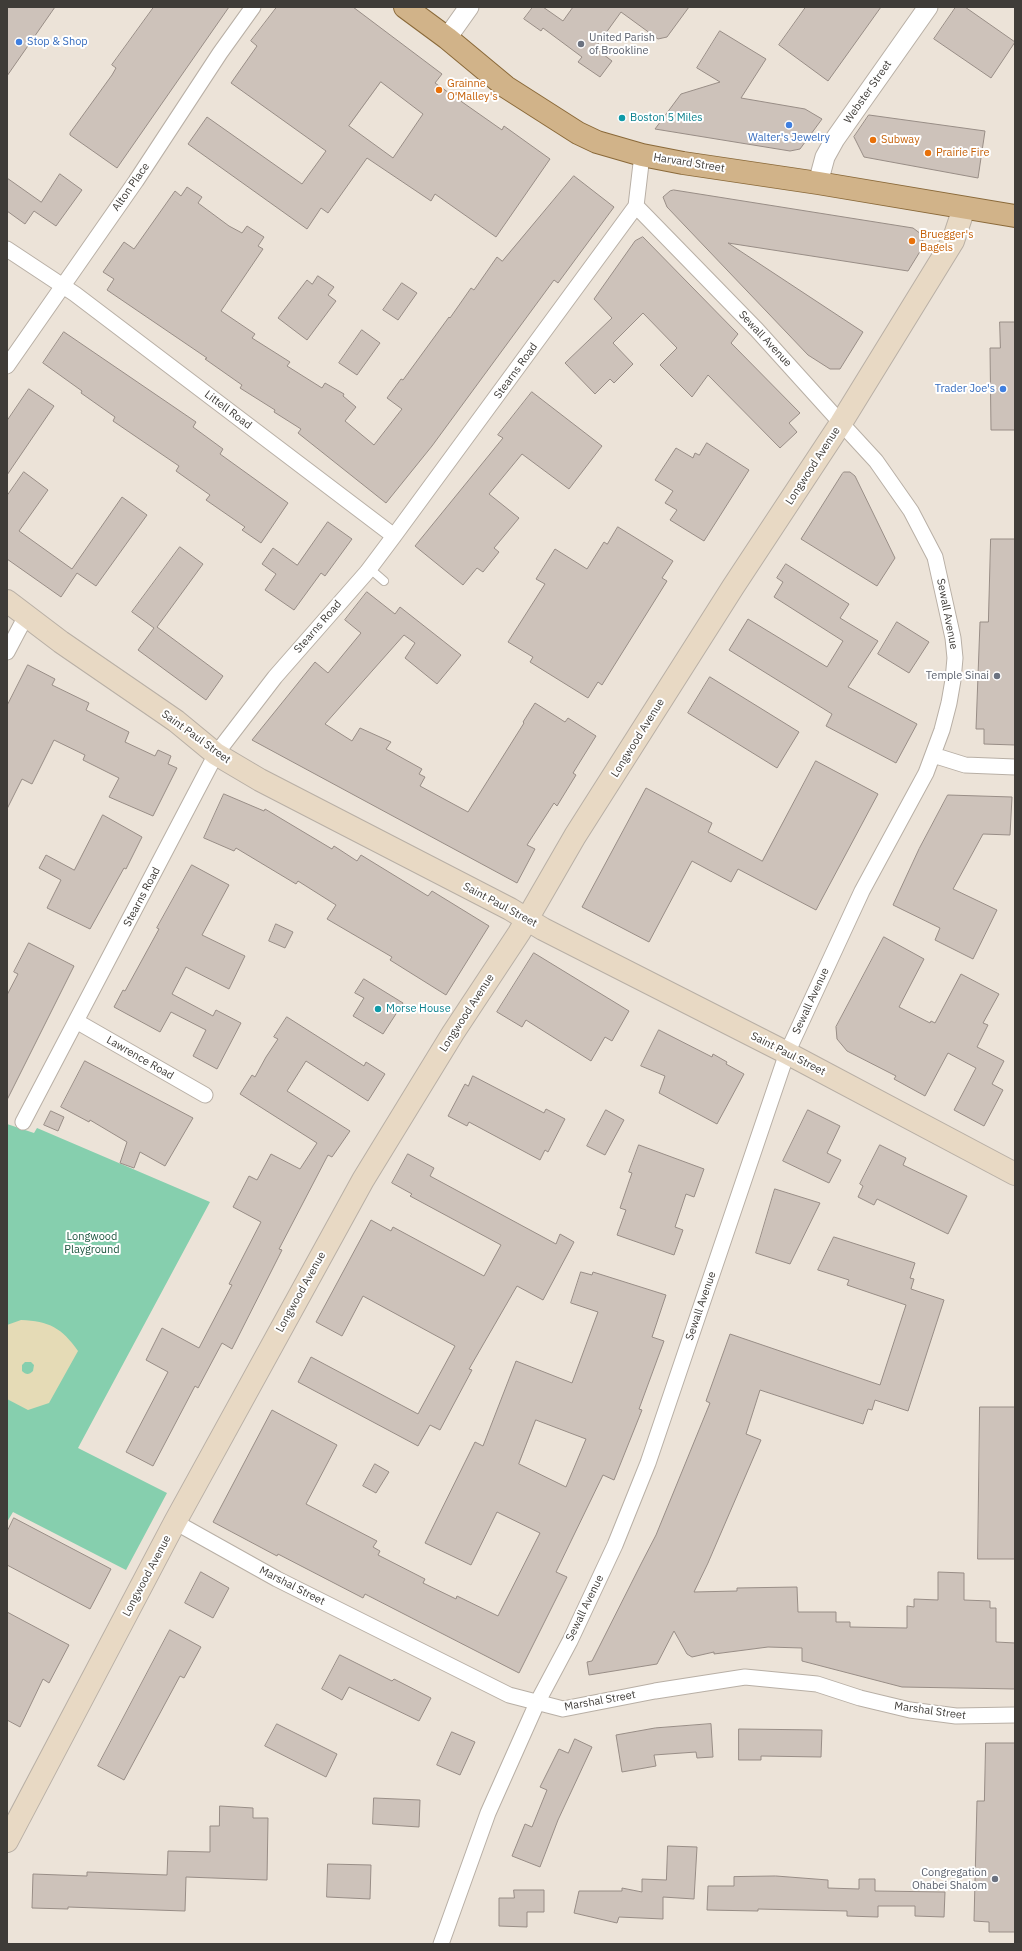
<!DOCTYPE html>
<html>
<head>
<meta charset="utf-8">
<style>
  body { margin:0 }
  #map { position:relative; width:1022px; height:1951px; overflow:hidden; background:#ece3d8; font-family:"IBM Plex Sans",sans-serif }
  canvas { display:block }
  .frame { position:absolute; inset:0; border:8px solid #3f3c38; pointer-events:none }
</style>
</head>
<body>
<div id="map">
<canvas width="1022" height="1951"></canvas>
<div class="frame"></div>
</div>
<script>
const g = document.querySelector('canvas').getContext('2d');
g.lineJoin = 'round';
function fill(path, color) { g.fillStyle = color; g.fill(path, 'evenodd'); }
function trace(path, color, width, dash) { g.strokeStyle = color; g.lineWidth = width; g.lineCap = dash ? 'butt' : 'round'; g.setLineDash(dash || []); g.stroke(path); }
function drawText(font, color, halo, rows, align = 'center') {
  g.font = font + ' "IBM Plex Sans",sans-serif'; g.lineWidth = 4; g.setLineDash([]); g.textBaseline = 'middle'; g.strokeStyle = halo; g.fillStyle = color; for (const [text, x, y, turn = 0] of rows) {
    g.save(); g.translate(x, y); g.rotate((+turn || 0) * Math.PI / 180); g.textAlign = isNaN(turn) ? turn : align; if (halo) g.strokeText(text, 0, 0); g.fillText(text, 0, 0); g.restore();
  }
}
fill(new Path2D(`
  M 7,1124 L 34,1133 L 37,1128 L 210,1202 L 78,1448 L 167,1493 L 126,1570 L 13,1512 L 7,1522 Z`), '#86cfae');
fill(new Path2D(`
  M 21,1320 C 49,1321 62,1328 78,1351 L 49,1403 L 28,1410 L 7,1399 L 7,1325 ZM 25,1362 L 31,1362 L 34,1365 L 33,1371 C 29,1375 26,1375 22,1371 L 22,1365 Z`), '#e5dbb6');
const building = new Path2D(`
  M 7,7 L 55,7 L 7,76 Z
  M 154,7 L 229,7 L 117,168 L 70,135 L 70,133 L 112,75 L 116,68 L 112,65 Z
  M 277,7 L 353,7 L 442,74 L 435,83 L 502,130 L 504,126 L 550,159 L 496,237 L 435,194 L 431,201 L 367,158 L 328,213 L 321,208 L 307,229 L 188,144 L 207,117 L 302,184 L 326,151 L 231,83 L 257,46 L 251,41 ZM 381,82 L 423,114 L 393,158 L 349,126 Z
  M 533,7 L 543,7 L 563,21 L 573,7 L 689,7 L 667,37 L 658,39 L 621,12 L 595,48 L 612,61 L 600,77 L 578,62 L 582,57 L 543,28 L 541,31 L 524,19 Z
  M 806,7 L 881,7 L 828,81 L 779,45 Z
  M 956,7 L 965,7 L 1015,42 L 991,78 L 934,39 Z
  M 720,31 L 766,59 L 741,98 L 805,109 L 822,119 L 800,149 L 790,151 L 655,129 L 681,94 L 720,82 L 697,68 Z
  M 869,115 L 985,131 L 978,178 L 864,157 L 854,137 Z
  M 60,174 L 82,190 L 56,226 L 34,211 L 25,224 L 7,211 L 7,178 L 41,202 Z
  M 574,176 L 614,207 L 558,283 L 554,280 L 432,446 L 386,503 L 298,433 L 301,429 L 274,412 L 275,410 L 240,388 L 242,385 L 205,359 L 207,358 L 107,290 L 114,279 L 103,272 L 124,242 L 134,249 L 175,191 L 181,196 L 187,187 L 202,197 L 198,203 L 229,226 L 242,233 L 247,226 L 264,237 L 258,246 L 263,249 L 221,311 L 255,334 L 252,338 L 290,362 L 287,366 L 322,388 L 325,383 L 344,394 L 343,396 L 356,407 L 345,421 L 374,445 L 402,409 L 387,398 L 401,379 L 403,380 L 449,317 L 450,318 L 471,288 L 474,290 L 497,257 L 502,261 Z
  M 674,190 L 913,228 L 921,234 L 924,245 L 908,271 L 728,243 L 863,332 L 840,369 L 830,369 L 808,355 L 667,207 L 663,197 L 670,191 Z
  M 643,237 L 738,334 L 731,343 L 800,413 L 789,423 L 797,432 L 780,448 L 708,375 L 692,397 L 660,365 L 677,348 L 643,313 L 613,343 L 633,364 L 614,383 L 610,379 L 595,394 L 565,363 L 612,318 L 594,299 L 635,241 Z
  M 318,276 L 334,287 L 328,295 L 336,301 L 307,340 L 278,318 L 307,280 L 312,284 Z
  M 402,283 L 417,293 L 398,320 L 383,310 Z
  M 1000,322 L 1015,322 L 1015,430 L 991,430 L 990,348 L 1000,348 Z
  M 362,330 L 380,343 L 357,375 L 339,363 Z
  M 64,332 L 196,422 L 193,427 L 223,449 L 220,454 L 288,503 L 261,543 L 242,530 L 245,527 L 206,500 L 210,495 L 176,471 L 179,466 L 113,421 L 115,417 L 81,393 L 82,391 L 43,363 Z
  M 29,389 L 54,406 L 7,475 L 7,421 Z
  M 532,392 L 602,446 L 569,489 L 522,454 L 489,494 L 519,518 L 494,548 L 499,552 L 483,572 L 477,568 L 463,585 L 415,546 L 503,438 L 498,435 Z
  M 707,443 L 749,470 L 704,541 L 670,520 L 677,510 L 665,503 L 673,491 L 655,480 L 676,448 L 693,458 L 695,453 L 699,455 Z
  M 24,472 L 48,490 L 19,531 L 72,569 L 122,497 L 147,515 L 96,586 L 77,573 L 61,597 L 7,559 L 7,496 Z
  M 844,472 L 850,472 L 855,476 L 895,558 L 877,586 L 801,539 L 842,474 Z
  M 328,522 L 352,539 L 325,576 L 321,573 L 294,610 L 265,590 L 276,574 L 262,564 L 273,548 L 297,565 Z
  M 618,527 L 673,561 L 662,578 L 667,581 L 602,685 L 598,682 L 588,698 L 530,662 L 533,657 L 508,642 L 545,584 L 536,579 L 555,549 L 587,569 L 604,542 L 607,544 Z
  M 991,539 L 1015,539 L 1015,745 L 984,744 L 984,729 L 976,729 L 980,622 L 988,622 Z
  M 180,547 L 203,564 L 157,627 L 223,676 L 206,700 L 138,650 L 154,628 L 132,612 Z
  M 786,564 L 849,604 L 840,618 L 878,641 L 848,687 L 917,724 L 896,763 L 826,726 L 832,714 L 729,650 L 748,619 L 827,667 L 843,641 L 774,597 L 783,582 L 777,578 Z
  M 367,592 L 395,614 L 400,607 L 461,655 L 437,684 L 405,658 L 415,643 L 404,635 L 325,724 L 352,741 L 360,728 L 391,742 L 386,749 L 422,769 L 419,774 L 425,777 L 420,786 L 468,812 L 524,723 L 523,722 L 535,703 L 565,722 L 568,718 L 596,736 L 573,773 L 576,775 L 557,806 L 554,803 L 527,845 L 535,849 L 517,883 L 252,740 L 315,662 L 328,673 L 361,633 L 345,620 Z
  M 897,622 L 929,642 L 909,673 L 878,654 Z
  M 28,665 L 55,679 L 52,685 L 89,703 L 86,710 L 129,732 L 125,742 L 155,756 L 158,750 L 171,756 L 168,764 L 177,768 L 153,816 L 109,797 L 119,778 L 83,760 L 85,755 L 54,740 L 32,784 L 22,779 L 7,809 L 7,706 Z
  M 710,677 L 799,732 L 777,768 L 688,713 Z
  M 816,761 L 878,794 L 816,910 L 738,869 L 731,882 L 692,861 L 649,942 L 582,907 L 646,788 L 712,823 L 708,832 L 762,861 Z
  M 224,794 L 264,811 L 265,809 L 332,849 L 334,846 L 357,861 L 361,855 L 428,896 L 432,891 L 489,926 L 446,995 L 390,960 L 392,957 L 327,919 L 336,905 L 298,881 L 296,884 L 236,848 L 234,851 L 204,838 Z
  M 948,795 L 1012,797 L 1010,835 L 983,834 L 953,889 L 997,910 L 973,959 L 935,940 L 940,928 L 893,905 L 919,849 Z
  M 103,815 L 142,837 L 126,869 L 124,868 L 90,929 L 47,908 L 61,880 L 39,868 L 46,855 L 74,870 Z
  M 192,865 L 229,885 L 202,935 L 245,956 L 229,989 L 186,967 L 172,994 L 213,1016 L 216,1010 L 241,1023 L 217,1069 L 193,1056 L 206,1030 L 171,1012 L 160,1032 L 114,1007 L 123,990 L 125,991 L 159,929 L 157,928 Z
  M 276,924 L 293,932 L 285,948 L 269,941 Z
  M 884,937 L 924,959 L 899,1007 L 930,1023 L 931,1021 L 935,1023 L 961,974 L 999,994 L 983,1023 L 988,1025 L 977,1047 L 1004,1061 L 992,1084 L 1003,1090 L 984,1126 L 954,1110 L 976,1068 L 948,1053 L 925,1096 L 894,1079 L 896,1076 L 847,1051 L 837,1039 L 836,1027 Z
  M 29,943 L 74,966 L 7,1100 L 7,995 L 18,974 L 14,972 Z
  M 534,953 L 629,1011 L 612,1041 L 605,1037 L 591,1061 L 526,1020 L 522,1027 L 497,1012 Z
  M 364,979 L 403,1003 L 383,1034 L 353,1016 L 364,998 L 355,993 Z
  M 287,1017 L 364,1066 L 366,1062 L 385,1074 L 368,1101 L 306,1061 L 287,1091 L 350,1131 L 332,1157 L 328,1155 L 279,1249 L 282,1250 L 232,1349 L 222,1343 L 198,1388 L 195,1386 L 153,1466 L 126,1452 L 168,1372 L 146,1360 L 162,1328 L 199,1348 L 232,1285 L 229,1284 L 261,1222 L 233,1207 L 249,1176 L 257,1180 L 271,1154 L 300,1169 L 317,1143 L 240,1094 L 252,1075 L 255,1077 L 266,1057 L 278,1039 L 274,1037 Z
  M 659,1030 L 712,1057 L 713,1054 L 727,1062 L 726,1064 L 744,1074 L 717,1124 L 659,1093 L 665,1076 L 641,1066 Z
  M 85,1061 L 193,1118 L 165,1166 L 140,1152 L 134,1168 L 120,1163 L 127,1142 L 90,1120 L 89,1122 L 61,1107 Z
  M 473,1076 L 544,1113 L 546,1109 L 565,1119 L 548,1152 L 545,1150 L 540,1160 L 469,1122 L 467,1126 L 448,1116 L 465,1084 L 468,1086 Z
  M 606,1110 L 624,1120 L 605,1155 L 587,1146 Z
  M 808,1110 L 840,1126 L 827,1153 L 841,1160 L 829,1183 L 783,1161 Z
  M 51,1111 L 64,1117 L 58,1131 L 44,1125 Z
  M 639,1145 L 704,1169 L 694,1197 L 686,1194 L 675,1227 L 683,1230 L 674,1255 L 617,1235 L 626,1210 L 620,1208 L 632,1173 L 629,1172 Z
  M 880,1145 L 906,1158 L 903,1165 L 967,1196 L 948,1234 L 877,1199 L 874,1205 L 858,1197 L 863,1186 L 860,1184 Z
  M 408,1154 L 434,1168 L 430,1176 L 556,1244 L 560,1234 L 574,1242 L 543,1300 L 517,1286 L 469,1369 L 472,1370 L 440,1430 L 430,1425 L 418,1446 L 298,1382 L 311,1357 L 418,1414 L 455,1346 L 363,1296 L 342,1336 L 316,1322 L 371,1220 L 391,1231 L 393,1227 L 484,1276 L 501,1245 L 410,1196 L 412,1194 L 392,1183 Z
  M 775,1189 L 820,1203 L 790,1264 L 756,1253 Z
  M 834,1237 L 915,1263 L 910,1278 L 914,1279 L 911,1289 L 944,1300 L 908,1411 L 875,1400 L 872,1410 L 868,1409 L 863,1424 L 760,1390 L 746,1434 L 761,1440 L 708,1563 L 694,1592 L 737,1591 L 737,1588 L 797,1587 L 798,1612 L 836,1612 L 836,1622 L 850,1622 L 850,1627 L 907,1628 L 907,1606 L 914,1607 L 914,1599 L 938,1600 L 938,1572 L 964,1573 L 964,1600 L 990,1601 L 990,1608 L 996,1608 L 996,1642 L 1015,1643 L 1015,1689 L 902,1687 L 802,1661 L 802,1648 L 768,1647 L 714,1654 L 714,1652 L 692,1657 L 687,1654 L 674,1631 L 657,1664 L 589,1675 L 587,1662 L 592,1661 L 641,1564 L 656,1535 L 681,1474 L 710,1403 L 706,1401 L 730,1334 L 880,1385 L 906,1305 L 847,1285 L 849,1280 L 818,1270 Z
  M 581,1272 L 592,1275 L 593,1272 L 666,1295 L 652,1337 L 664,1341 L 639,1409 L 642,1410 L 614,1480 L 603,1475 L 556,1572 L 567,1577 L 519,1673 L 365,1594 L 363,1598 L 278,1554 L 277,1556 L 213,1522 L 272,1410 L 337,1445 L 306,1504 L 377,1541 L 373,1547 L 380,1551 L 378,1555 L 425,1579 L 423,1583 L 456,1599 L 457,1596 L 498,1616 L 540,1533 L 497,1512 L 471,1565 L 425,1543 L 475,1442 L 483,1446 L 516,1361 L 572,1383 L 598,1312 L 571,1303 ZM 536,1420 L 586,1439 L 566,1487 L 519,1464 Z
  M 980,1407 L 1015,1407 L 1015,1559 L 978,1559 Z
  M 375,1464 L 389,1472 L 376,1493 L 363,1486 Z
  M 14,1518 L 111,1569 L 90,1609 L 7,1565 L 7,1532 Z
  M 201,1572 L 229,1588 L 213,1618 L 185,1603 Z
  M 7,1612 L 69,1645 L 49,1683 L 43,1679 L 20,1727 L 7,1720 Z
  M 170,1630 L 201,1647 L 184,1678 L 180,1676 L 124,1780 L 98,1766 Z
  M 340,1655 L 392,1681 L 394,1679 L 431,1698 L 419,1721 L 349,1687 L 342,1700 L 322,1689 Z
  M 277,1724 L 337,1754 L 326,1777 L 265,1746 Z
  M 711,1724 L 713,1757 L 697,1758 L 696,1752 L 654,1755 L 656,1766 L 622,1772 L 616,1735 L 655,1728 Z
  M 739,1729 L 822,1730 L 821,1757 L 761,1756 L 761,1760 L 739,1760 Z
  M 452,1732 L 475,1742 L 460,1775 L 437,1765 Z
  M 575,1739 L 592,1747 L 558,1820 L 540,1867 L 512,1856 L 525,1824 L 532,1827 L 547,1790 L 540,1787 L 559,1749 L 568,1753 Z
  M 986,1743 L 1015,1743 L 1015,1932 L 989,1932 L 989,1922 L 974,1921 L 977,1801 L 984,1801 Z
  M 374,1798 L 420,1800 L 419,1827 L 373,1824 Z
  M 220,1806 L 253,1808 L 253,1818 L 268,1818 L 267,1880 L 186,1877 L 185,1911 L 68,1907 L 68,1909 L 32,1908 L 33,1874 L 87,1876 L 87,1872 L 167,1875 L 168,1851 L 210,1852 L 210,1826 L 219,1826 Z
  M 668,1846 L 697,1847 L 694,1899 L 663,1897 L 663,1919 L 619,1917 L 617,1923 L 574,1913 L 579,1891 L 622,1891 L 622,1888 L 642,1892 L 642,1879 L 666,1880 Z
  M 328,1864 L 371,1865 L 370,1899 L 327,1897 Z
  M 776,1876 L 828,1880 L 828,1888 L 859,1889 L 859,1879 L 875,1879 L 875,1891 L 945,1892 L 944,1917 L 915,1916 L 915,1906 L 878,1906 L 878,1917 L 847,1916 L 847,1911 L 758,1909 L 758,1911 L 707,1910 L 708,1886 L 734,1886 L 734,1877 Z
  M 514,1890 L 544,1890 L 544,1912 L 527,1912 L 527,1927 L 499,1926 L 499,1898 L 514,1898 Z`);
fill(building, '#cdc2ba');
trace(building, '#988d86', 1);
const service = new Path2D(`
  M 369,568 L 384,581`);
const minor = new Path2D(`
  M 7,249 L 75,294 L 394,536
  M 7,366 L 136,181 L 220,53 L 253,7
  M 7,652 L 26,616
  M 933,755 L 965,765 L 1015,767
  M 76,1021 L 205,1095
  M 23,1122 L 216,754 L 275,677 L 367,572 L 394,536 L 636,206 L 642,155
  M 175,1522 L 277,1579 L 509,1695 L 563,1709 L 655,1691 L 745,1677 L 817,1684 L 860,1698 L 910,1710 L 956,1716 L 1015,1715
  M 441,1944 L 488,1813 L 537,1703 L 570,1641 L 615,1545 L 648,1463 L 787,1053 L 862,891 L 926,773 L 942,730 L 949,703 L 953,680 L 955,658 L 953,638 L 935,557 L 911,511 L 876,461 L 841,423 L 757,330 L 636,206`);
const tertiary = new Path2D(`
  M 447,38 L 469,7
  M 818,183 L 825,157 L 835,139 L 928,7`);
const secondary = new Path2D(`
  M 7,601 L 61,642 L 176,721 L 216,754 L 260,780 L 510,909 L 543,929 L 787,1053 L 1015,1174
  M 7,1841 L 175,1522 L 363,1180 L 453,1033 L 519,933 L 575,836 L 733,587 L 841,423 L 953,241 L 964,208`);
const primary = new Path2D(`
  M 405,7 L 447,38 L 506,87 L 578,133 L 597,142 L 642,155 L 683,163 L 818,183 L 1015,216`);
trace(service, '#b8afa5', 10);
trace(minor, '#b8afa5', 17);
trace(tertiary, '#b8afa5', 21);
trace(secondary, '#b8afa5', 24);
trace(primary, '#8a6939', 24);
trace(service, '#fff', 8);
trace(minor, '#fff', 15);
trace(tertiary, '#fff', 19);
trace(secondary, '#e8d9c4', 22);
trace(primary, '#d1b389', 22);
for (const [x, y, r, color] of [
  [19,42,4,"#3f7fe0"],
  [581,44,4,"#6b7280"],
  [439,90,4,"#e8710a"],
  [622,118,4,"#0f9aa8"],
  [789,125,4,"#3f7fe0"],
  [873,140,4,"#e8710a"],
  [928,153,4,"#e8710a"],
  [912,241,4,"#e8710a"],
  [1003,389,4,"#3f7fe0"],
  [997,676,4,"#6b7280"],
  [378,1009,4,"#0f9aa8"],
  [995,1879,4,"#6b7280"]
]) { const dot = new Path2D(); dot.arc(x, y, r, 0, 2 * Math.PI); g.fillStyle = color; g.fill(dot); trace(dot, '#fff', 1.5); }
drawText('11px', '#5b616d', '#fff', [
  ["United Parish",589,38,"left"],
  ["of Brookline",589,51,"left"],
  ["Temple Sinai",989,676],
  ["Congregation",987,1873],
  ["Ohabei Shalom",987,1886]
], 'right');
drawText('11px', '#366cbe', '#fff', [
  ["Stop & Shop",27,42],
  ["Walter's Jewelry",789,138,"center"],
  ["Trader Joe's",995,389,"right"]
], 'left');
drawText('11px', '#c56008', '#fff', [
  ["Grainne",447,84],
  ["O'Malley's",447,97],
  ["Subway",881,140],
  ["Prairie Fire",936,153],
  ["Bruegger's",920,235],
  ["Bagels",920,248]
], 'left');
drawText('11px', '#3f3c38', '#fff', [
  ["Webster Street",868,92,-55],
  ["Harvard Street",689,163,9],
  ["Alton Place",131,187,-55],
  ["Sewall Avenue",765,339,47],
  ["Stearns Road",516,371,-54],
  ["Littell Road",228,410,37],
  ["Longwood Avenue",813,466,-57],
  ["Sewall Avenue",947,614,79],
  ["Stearns Road",318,627,-49],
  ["Saint Paul Street",196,737,36],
  ["Longwood Avenue",638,738,-58],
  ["Stearns Road",142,897,-62],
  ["Saint Paul Street",500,905,28],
  ["Sewall Avenue",811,1001,-65],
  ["Longwood Avenue",467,1013,-57],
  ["Saint Paul Street",788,1054,27],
  ["Lawrence Road",140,1058,30],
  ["Longwood Avenue",301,1292,-61],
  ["Sewall Avenue",701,1306,-71],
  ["Longwood Avenue",147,1576,-62],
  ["Marshal Street",292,1586,27],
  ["Sewall Avenue",585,1608,-64],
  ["Marshal Street",600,1701,-10],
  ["Marshal Street",930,1711,8]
]);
drawText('11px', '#0d838f', '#fff', [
  ["Boston 5 Miles",630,118],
  ["Morse House",386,1009]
], 'left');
drawText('11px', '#1b543d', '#fff', [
  ["Longwood",92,1237],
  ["Playground",92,1250]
]);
</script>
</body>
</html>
